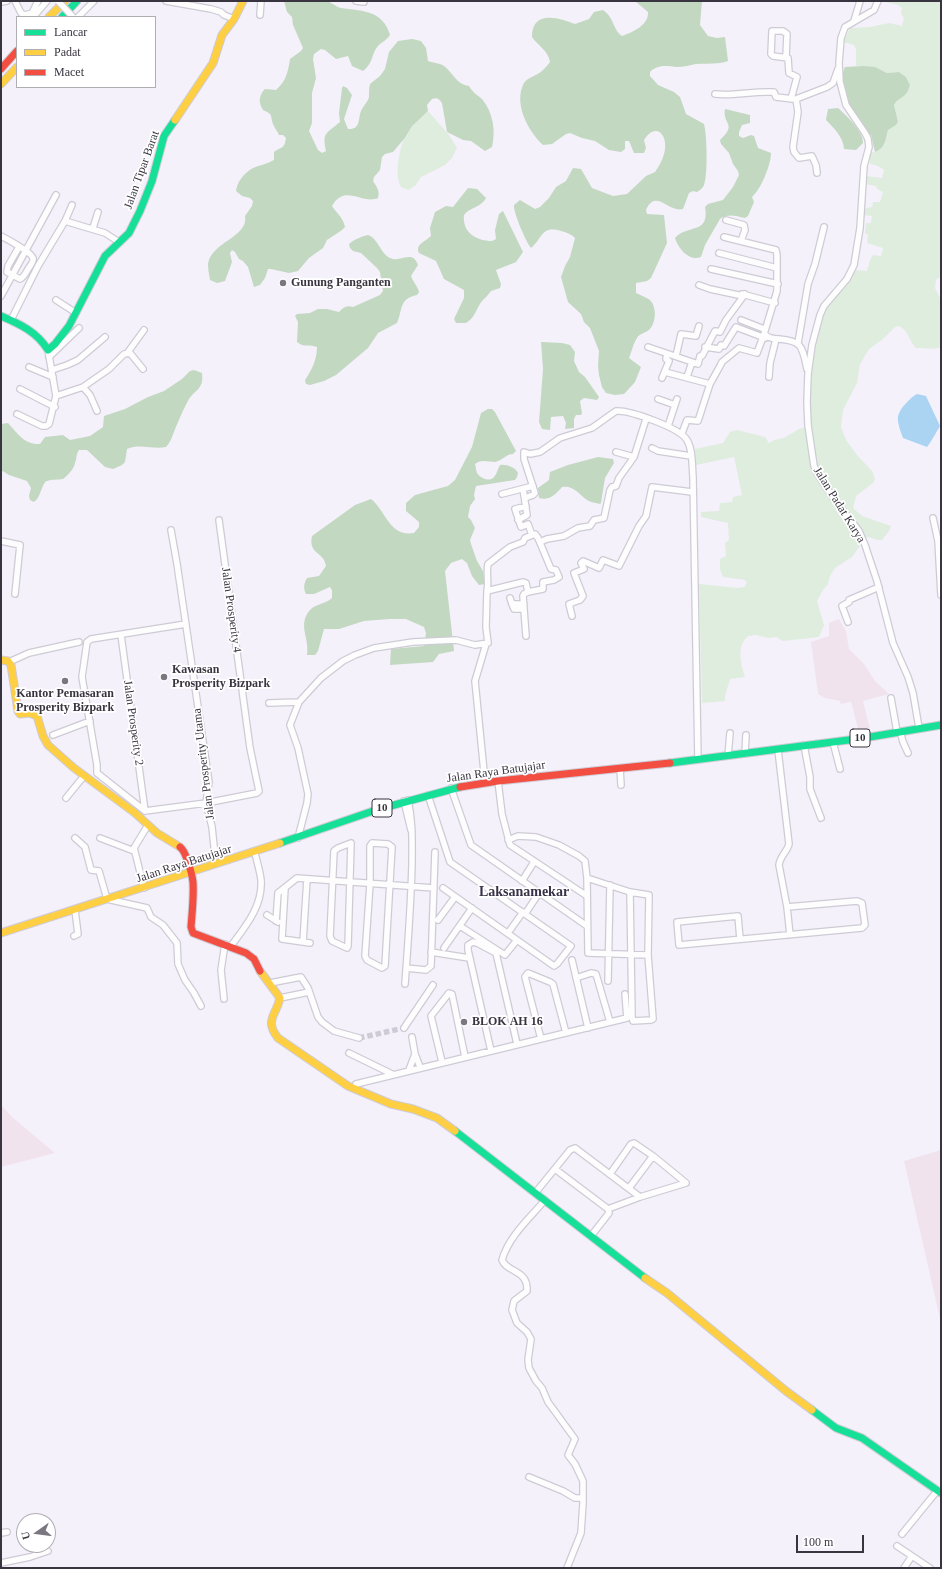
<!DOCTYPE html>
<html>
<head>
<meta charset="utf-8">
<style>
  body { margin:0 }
  #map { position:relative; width:942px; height:1569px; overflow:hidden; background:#f4f1fb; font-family:Georgia,serif }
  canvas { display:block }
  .frame { position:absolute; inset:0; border:2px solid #393540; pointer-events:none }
  .legend { position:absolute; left:16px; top:16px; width:140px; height:72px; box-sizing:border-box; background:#fff; border:1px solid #b0aeb3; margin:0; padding:5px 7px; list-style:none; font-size:12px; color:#393540 }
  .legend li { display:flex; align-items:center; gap:8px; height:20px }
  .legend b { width:20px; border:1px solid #b0aeb3 }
  .north { position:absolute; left:16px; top:1513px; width:40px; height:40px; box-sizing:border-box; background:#fff; border:1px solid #b0aeb3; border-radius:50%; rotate:256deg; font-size:11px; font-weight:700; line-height:16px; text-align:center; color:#393540 }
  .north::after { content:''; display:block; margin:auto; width:14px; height:18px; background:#7a7781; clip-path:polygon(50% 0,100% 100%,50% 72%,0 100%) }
  .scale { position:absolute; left:796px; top:1535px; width:68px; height:18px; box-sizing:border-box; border:2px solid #393540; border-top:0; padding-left:5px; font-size:12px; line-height:14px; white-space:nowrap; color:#393540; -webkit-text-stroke:3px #fff; paint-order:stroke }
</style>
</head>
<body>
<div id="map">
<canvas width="942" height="1569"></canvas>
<div class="frame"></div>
<ul class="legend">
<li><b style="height:5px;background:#16e098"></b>Lancar</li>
<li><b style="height:5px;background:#ffcf43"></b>Padat</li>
<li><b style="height:5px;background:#f24e42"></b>Macet</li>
</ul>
<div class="north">U</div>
<div class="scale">100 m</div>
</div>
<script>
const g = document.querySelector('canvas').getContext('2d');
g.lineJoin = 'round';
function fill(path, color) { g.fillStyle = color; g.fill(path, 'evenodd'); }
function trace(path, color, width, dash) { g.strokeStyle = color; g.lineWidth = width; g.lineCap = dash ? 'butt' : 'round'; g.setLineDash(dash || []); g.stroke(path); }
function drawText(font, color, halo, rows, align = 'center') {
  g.font = font + ' Georgia,serif'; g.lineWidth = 3.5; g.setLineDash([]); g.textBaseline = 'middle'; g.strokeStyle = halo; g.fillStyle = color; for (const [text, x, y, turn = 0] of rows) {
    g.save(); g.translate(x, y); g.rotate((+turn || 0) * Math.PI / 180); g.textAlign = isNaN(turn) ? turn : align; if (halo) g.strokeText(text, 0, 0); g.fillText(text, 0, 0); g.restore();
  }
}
fill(new Path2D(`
  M 839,619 L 846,631 L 849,649 L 864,664 L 875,681 L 889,694 L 863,701 L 871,733 L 860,736 L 851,702 L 841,704 L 840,701 L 825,698 L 818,694 L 811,642 L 829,636 L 829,623 Z
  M 1,1105 L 12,1117 L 55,1153 L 1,1167 Z
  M 941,1150 L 941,1323 L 904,1161 Z`), '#f1e3ee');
fill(new Path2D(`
  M 882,1 L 941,1 L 941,276 L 936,280 L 935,288 L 941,300 L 941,347 C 935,350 924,348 916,348 C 908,340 910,332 899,326 L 895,327 L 883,339 L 869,349 L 860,364 L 857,383 L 843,410 L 841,427 L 846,440 L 857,455 L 872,471 L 875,479 L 873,483 L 856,496 L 853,508 L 862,516 L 891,526 L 889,531 L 882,540 C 876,541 872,537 866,537 L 852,557 L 835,568 L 830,576 L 828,584 L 823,590 L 817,601 L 824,625 L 819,637 L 783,641 L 776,637 L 768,638 L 756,635 L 748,636 C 736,646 741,665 745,677 L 730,679 C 728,687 725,693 725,701 L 702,703 L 699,584 L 738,588 L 744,587 L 747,583 L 745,580 L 723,577 L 720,569 L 720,559 L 726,556 L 725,543 L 729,540 L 728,523 L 701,517 L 701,512 L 719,511 L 720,503 L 732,502 L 733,497 L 742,495 L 734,457 L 696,465 L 695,449 L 723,443 L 730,432 L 737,430 L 765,437 L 769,443 L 774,440 L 784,438 L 799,429 L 811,426 L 811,386 L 813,348 L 824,308 L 854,270 L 867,271 L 870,260 L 873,255 L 881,256 L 883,248 L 867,243 L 868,235 L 865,233 L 866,223 L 871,223 L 872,216 L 862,215 L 863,209 L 872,207 L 873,202 L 880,202 L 883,192 L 877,189 L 876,186 L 864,184 L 864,176 L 882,178 L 884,170 L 878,166 L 870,164 L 870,153 C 886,150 884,144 888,130 L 896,125 L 898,122 L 894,105 C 899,96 906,100 910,85 L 906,77 L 899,72 L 887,73 C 879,68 865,66 856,66 L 856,49 L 854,45 L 843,42 L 850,28 L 870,27 L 889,23 L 902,26 L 904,18 L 901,14 L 902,8 L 898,5 Z
  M 428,111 L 449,135 L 457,148 L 452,158 L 445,165 L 421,177 L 415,186 L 408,190 L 401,187 C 393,173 401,138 411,126 C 416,120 423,116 428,111 Z`), '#deedde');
fill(new Path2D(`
  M 284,1 C 296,1 316,0 327,1 C 331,2 336,7 341,8 C 362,11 383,10 390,35 C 387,40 382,42 378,46 C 371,54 374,62 363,71 L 352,66 L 348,56 L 336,59 L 325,50 L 321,49 L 314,54 L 313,59 L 316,78 L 312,93 L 312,123 L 309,131 L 318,150 L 322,153 L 326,151 C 322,132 326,134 340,122 L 339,113 L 342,88 L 343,86 L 347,88 L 352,95 L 344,119 L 348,129 C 361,130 358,118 361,111 C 363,106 368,102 369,97 C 369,92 369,88 370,84 L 380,76 L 385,69 L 389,52 L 398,41 L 412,39 L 421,41 L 426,48 L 428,61 C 434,63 440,63 444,66 C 454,74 456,84 469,86 C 473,93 476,94 482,99 C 493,112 496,131 492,147 L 485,151 L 471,141 L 463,140 L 447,132 L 442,103 C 439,99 437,97 432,99 L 427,105 L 428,111 L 412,126 L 404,139 L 393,152 L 385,154 L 382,157 L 380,170 L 374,177 L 373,181 C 377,187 380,191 378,198 C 362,205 345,183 332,206 C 337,214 343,217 345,227 L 342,230 L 327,240 L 323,248 L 309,258 L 298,271 L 289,273 L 271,269 L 268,269 L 265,278 L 260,285 L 254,287 L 248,267 L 243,261 L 239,259 L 235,252 L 232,250 L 230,253 L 232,262 L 225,281 L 217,283 L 210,280 C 209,275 208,269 208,264 C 211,242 249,237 245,216 L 252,206 L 253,201 L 250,198 L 242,196 L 236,191 C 237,182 244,173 253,168 C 260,165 267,164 274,160 L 274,152 C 282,146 284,150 286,138 L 283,135 L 279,135 C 278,132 275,129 274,126 C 269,116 275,115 263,110 C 258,102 259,95 265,89 L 276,90 C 286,81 288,72 290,59 L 301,51 L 303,48 L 293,25 L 292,17 L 287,12 Z
  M 635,1 L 702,1 L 700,25 L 708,36 L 717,38 L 725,37 L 728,61 C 718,65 707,63 696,64 C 690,65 683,67 677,67 C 667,66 658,64 650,72 L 650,76 L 658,85 L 674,92 L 680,97 L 686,114 L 704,124 C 707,135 708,175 704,185 C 703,188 700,190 697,192 L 693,191 L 689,193 L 683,209 C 668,213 656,188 646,210 L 647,214 L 664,215 L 667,243 L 651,278 L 647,281 L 636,283 L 636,293 C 640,295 646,297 650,300 C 657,307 656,322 650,329 C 646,333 640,333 637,338 C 633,344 632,351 629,358 L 641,367 L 635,382 L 624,394 L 615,395 L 606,393 L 602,387 L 599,375 L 598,366 L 599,351 L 590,328 L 584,322 L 581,314 L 568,302 L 561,277 L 565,266 L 570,257 L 575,238 C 571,234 566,232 561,231 C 541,225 543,238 531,248 C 526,242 513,212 514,205 L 520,200 L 535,209 L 540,207 L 549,198 L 556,187 L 566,181 L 573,168 L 581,169 L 592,188 L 613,196 L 627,194 L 646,176 L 655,172 C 660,165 664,157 665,149 C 667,132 654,123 644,140 L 646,148 L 644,153 L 634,153 L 629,141 L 625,141 L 625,149 L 621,152 L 609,150 L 595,141 L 582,138 L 570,133 L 566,134 L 552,144 L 543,145 C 528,131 513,103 524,83 C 528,77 536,76 542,71 C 545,68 548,65 550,62 C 548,50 538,46 532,37 C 532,10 558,17 575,24 L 589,19 L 594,12 L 603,10 C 614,17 613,30 622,36 C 633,32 649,25 648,12 Z
  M 863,66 L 875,67 L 887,73 L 899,72 L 906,77 L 910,85 C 906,100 899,96 894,105 L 898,122 L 896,125 L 888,130 C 885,140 886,148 875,152 L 871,135 L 864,129 L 848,103 L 842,75 L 845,67 Z
  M 838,108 C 846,115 864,132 863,143 L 856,150 L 844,149 C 844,138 833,127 826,120 L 828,109 Z
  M 725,109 L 750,115 L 750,123 L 742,125 L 739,132 L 739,136 L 743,138 L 751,135 L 754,136 L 758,148 L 771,153 C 771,165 761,189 752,197 L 754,202 L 748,216 L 745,218 C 736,216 727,213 720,219 L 705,245 L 701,257 C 689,262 678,248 675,238 C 687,224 710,235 705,207 L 708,204 L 723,200 L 733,187 L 739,175 L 738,171 L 733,164 L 729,153 L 721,144 L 720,140 C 738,123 722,125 725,109 Z
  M 468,188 L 477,189 L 486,198 C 482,207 470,207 464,215 C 462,233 477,241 492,241 L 496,239 L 495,230 L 499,214 L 503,211 L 523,252 L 516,262 L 496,270 L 501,284 L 500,288 L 491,291 C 487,297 483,299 480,304 C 475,312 475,317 466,323 L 456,323 L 454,319 L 464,298 L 464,290 L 444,279 L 436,261 L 419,253 C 415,244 425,242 431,236 L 430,228 L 435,212 L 446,206 L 453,207 Z
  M 368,235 C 378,238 380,253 390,258 C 401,263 412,249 418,265 L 411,276 C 413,282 417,285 419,292 L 417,295 C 399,299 403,308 397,323 L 378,333 L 368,348 L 336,375 L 324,381 L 310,385 L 306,384 L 305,380 C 312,370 317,359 317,347 C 310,344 304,348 297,342 L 298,322 L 295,316 L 297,314 L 310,313 L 318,309 L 327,309 L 339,312 C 344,307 346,305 353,307 L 380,295 L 383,291 L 380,272 L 377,268 L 361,253 L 353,251 L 350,248 L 349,244 C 355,239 360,237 368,235 Z
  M 541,342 L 562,343 L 570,345 L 575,352 L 574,361 L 579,372 L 585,377 L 599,397 L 597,400 L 584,398 L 580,401 L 582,413 L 581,415 L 576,415 L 574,419 L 574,428 L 565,429 L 566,423 L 563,416 L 551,417 L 550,430 L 542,429 L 539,422 L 543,369 Z
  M 194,370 L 202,373 C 204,389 196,389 189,399 C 185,406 181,415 178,422 C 174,430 172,441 166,447 C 153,450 140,443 127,449 L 125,462 L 122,465 L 113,469 L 105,467 L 87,450 L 79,450 C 76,454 77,458 75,463 C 74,469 68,475 63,479 C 58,480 52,479 47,481 C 42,482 41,498 34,502 L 30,500 L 29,496 L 31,488 L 27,481 L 9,475 L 1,470 L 1,424 L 8,423 C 18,434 25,445 40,444 L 45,437 L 63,435 L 70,440 L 90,436 L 103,427 L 104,416 L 125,409 L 148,397 L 164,391 L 182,379 L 190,371 Z
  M 488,409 L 492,409 L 495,412 L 516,451 L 513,454 C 506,454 502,461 495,462 C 488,462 482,459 475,464 C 476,467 476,471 477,473 C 481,479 490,482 494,477 C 497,474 498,468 500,465 C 506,464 515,467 518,473 L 517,477 L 515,480 L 476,486 L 474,495 L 475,499 L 470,506 L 468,517 L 471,520 L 475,528 L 470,540 L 471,544 L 477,561 L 483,571 L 485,584 L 479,585 L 472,576 L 467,563 L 462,559 L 451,563 L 445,571 L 454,651 L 439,654 L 433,662 L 390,665 L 391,649 L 424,646 L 426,633 L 424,627 L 406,619 L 389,619 L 364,621 L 339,629 L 324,629 L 318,651 L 315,655 L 307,655 C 310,638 297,625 310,610 C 315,604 326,604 332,598 L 332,590 L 330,587 L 314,594 L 306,594 C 303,588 304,583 307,578 L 319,576 L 326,566 C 324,551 308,555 312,536 L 355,505 L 371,499 C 387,512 389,537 414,533 L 419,527 L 419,522 L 406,511 L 406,503 L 415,495 L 448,486 L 455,480 L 472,447 L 481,413 Z
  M 598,457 L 613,459 L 614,463 L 605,478 L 601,503 L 600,504 C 596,503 590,502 587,500 C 579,494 573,485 562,487 C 556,494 550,501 539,498 L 538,488 L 549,480 L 550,472 L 568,465 Z`), '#c2d8c1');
fill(new Path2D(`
  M 917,394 L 926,396 L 940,426 C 939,428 929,445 927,447 L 903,438 C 901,433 897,422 898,416 C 900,408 911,397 917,394 Z`), '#abd4f3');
trace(new Path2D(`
  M 359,1038 L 404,1028`), '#cfcbd6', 5.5, [5.5, 3]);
const street = new Path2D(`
  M 15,1 L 21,13 L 25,15 L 32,13 L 38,1
  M 166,1 L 211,9 L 221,12 L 224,15 L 234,19
  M 356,1 L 364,2 L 364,1
  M 878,1 L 874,10 L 845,27 L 841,38 L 839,63 L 840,82 L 846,105 L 865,133 L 868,139 L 869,147 L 864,166 L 860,228 L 854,265 L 847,279 L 824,306 L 820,315 L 812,345 L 808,374 L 807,402 L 808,425 L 814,466 L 819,476 L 834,499 L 859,531 L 865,545 L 877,581 L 893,643 L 908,677 L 913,693 L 919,728
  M 1,2 L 7,1
  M 33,13 L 35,15 L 47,1
  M 260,15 L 261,1
  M 78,17 L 94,1
  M 854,21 L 860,1
  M 786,57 L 787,34 L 783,31 L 772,31 L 771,54 L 773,56 L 788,58 L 789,73 L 797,77 L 791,99
  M 715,94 C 734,96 753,91 772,92 L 774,92 L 776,97 L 793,99
  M 817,173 L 816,165 L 812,156 L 799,158 L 794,152 L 793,147 L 798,112 L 796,99 L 827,87 L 833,83 L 838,69
  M 726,220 L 744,225 L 745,230 L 741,241
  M 65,221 L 105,233 L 119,242
  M 93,228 L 98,212
  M 1,236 C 7,239 31,252 33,258 C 34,261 30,266 28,269 C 26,273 24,277 20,279 L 7,272 L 8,266 L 19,247
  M 724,237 L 776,250 L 777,255 L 777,291 L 764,334 C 768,338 773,339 779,339 C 803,341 802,347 807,369
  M 719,253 L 777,268
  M 711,269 L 778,284
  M 699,285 L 710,289 L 743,296
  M 742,294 L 775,303
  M 1,296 L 56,195
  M 56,300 L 76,313
  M 11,320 L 38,266 L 65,221 L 72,205
  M 741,320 L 764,329
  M 798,343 L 808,284 L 815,264 L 824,227
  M 648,347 L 698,364 L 700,356 L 702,356 L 715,331 L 720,332 L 726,320 L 745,294
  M 705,347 L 719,349 L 721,345 L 724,346 L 736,327 L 765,338
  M 128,352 L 144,330
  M 676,356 L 681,334 L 696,336 L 699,326
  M 49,357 L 79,328
  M 29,367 L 53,377
  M 52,370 L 67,365 L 78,360 L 105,337
  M 665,372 L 710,384
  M 687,377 L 692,362
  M 769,377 L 770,363 L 776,339
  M 662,378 L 669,361 L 666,359 L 667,354
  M 83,387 L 109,369 L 124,354 L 130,353 L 143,369
  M 20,389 L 55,407
  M 56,396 L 83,387 L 90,395 L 97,411
  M 658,399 L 675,405
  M 17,414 L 42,426 L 46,426 L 49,424 L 56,396 L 48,350
  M 668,426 L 677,399
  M 682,433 L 687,420 L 698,421 L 710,384 L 720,366 L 722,362 L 739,348 L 757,353 L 763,337
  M 652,448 L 658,451 L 691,456
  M 616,452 L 634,457
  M 502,494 L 533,486
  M 525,498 L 533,495 L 535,493 L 524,459 L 524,452 L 530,454 L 540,452 L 560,438 L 592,428 L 616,411 C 630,410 680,428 687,440 C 693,450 692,466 693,477 L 698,760
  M 526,506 L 515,509 L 521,527 L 528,524 L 532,535
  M 933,518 L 938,541 L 941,595
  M 518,520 L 527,515 L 523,489
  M 171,530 L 177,564 L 209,782 L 206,803 L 212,827 L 215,856
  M 1,541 L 20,545 L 15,594
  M 540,542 L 547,539 L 564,536 L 578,528 L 590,526 L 594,520 L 604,518 L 610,490 L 612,487 L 616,486 L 619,478 L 634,457 L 646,419
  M 487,591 C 489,582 486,573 488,564 L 510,547 L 523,542 L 525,538 L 535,534 L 538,538 L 551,569 L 556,570 L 559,577 L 554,580 L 543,582 L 543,589 L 528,592
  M 510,598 L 512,604 L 524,604
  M 512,604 L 514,609 L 524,609
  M 572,616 L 569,604 L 580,600 L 583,596 L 574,573 L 584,569 L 581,563 L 583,561 L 599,568 L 603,560 L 619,566 L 639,526 L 646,516 L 652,487 L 692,492
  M 848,622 L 842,606 L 849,602 L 849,600 L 879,587
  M 121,635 L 145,811
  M 9,662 L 29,653 L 79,642
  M 891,698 L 897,732
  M 269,703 L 299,702
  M 900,731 L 903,742 L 908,753
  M 53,735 L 90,721
  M 833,742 L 840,769
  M 804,745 L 810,777 L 810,789 L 821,818
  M 778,750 L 789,844 C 787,852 780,856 779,865 L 787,907 L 790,935
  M 745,754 L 746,735
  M 728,756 L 730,733
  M 620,768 L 621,785
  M 498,781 L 502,814 L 510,845 L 587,896
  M 485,782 L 475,681 L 486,644
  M 451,788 L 471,845 L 587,926
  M 428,795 L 450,862 L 571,946 L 557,964 L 554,966 L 443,888
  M 66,798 L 84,776
  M 404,801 L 411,830
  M 145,811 L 206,803 L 257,793 L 259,791 L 250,748 L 219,520
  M 145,811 L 97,773 L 97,765 L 82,677 L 87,642 L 91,639 L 186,624
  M 75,838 L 85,847 L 91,870 L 99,871 L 107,899 L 147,908 L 151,917 L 163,925 L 177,943 L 178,964 L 185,980 L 194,993 L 201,1006
  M 100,838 L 134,851
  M 298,838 L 307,803 L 308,794 L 298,748 L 290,725 L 299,702 L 321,678 L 343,661 L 355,655 L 374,648 L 413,642 L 456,640 L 475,645 L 488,643 L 486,627 L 487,591 L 523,582 L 526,583 L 528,592 L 524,594 L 523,596 L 526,636
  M 508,840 L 518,836 L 536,837 L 559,845 L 579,856 L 585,861 L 587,878 L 588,953 L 648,955
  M 351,843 L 348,946 L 347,948 L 332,941 L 330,936 L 334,851 L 338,848 Z
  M 372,843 L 388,844 L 392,847 L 385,966 L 382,968 L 367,960 L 365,956 L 370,884 L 370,846 Z
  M 587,878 L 630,892 L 649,895 L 648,955 L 653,1019 L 651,1020 L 633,1021 L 632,1017 L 630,892
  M 522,881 L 534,862
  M 144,888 L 134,848 L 148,825
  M 285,888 L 282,939 L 310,943
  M 525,914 L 539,893
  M 267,915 L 278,922
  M 438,920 L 455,897
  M 276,921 L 278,893 L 297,878 L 434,888
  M 460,926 L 505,955 L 517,940
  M 508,933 L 523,912
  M 74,936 L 78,934 L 75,910
  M 740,939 L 738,916 L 677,922 L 679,945 L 862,928 L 865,925 L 862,903 L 857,901 L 787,907
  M 303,942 L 307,879
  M 231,946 C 245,927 263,906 261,880 C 260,871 257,862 255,853
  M 444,948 L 472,908
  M 431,952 L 469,958
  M 572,960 L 588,1028
  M 406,968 L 426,970 L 431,966 L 435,852
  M 576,978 L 591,973 L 596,974 L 610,1022
  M 608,981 L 610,885
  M 270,983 L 301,977 L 308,988 L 318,1017 L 322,1022 L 334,1031 L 359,1038
  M 405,984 C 408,944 411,904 412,864 C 412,842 413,822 408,800
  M 280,998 L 309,992
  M 224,999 L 221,970 L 225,944
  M 404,1028 L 433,985
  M 412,1037 L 415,1054 L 420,1067
  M 541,1039 L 525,977 L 528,973 L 550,982 L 553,984 L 566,1033
  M 491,1051 L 468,950 L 468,945 L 473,942 L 477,943 L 496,953 L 517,1044
  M 349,1053 L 392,1074
  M 442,1062 L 431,1016 L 449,993 L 452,994 L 465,1057
  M 409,1070 L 415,1054
  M 356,1084 L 627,1018 L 625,994
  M 555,1169 L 608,1209
  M 629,1188 L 653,1156
  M 536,1192 L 570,1150 L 575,1148 L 640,1197
  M 545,1200 C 529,1219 509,1236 502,1260 C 507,1273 528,1269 527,1291 L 514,1301 L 512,1310 L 517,1323 L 527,1332 L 531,1339 L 528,1360 L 529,1368 L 536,1381 L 542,1388 L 548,1402 L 575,1439 L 568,1455 L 575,1464 L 583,1481 L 583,1503 L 581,1533 L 567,1568
  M 608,1209 L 640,1197 L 686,1183 L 653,1156 L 634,1143 L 631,1144 L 610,1174
  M 591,1236 L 609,1213 L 608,1209
  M 529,1477 L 563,1491 L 575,1498 L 583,1498
  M 1,1533 L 7,1532
  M 902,1534 L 937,1491
  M 897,1546 L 912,1556
  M 1,1563 L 30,1557 L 48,1551
  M 904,1568 L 912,1556 L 930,1568`);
const fast = new Path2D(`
  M 62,17 L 77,1
  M 1,316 C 20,324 37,332 48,350 L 55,344 L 69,326 L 105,256 L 129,233 L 140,211 L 152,181 L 164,136 L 175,120
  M 670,763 L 864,738 L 941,725
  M 280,843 L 376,810 L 460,787
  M 455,1131 L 645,1278
  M 812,1410 L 836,1428 L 862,1438 L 941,1493`);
const slow = new Path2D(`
  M 49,17 L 65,1
  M 1,84 L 17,67
  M 175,120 L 213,63 L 222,35 L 234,19 L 243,1
  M 1,660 L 8,661 L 11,665 L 18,711 L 20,714 L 30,713 L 37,716 L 43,736 L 48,745 L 74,768 L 135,813 L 157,833 L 180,847
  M 1,933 L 280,843
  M 260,971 L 280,998 C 276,1016 264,1020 278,1038 L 348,1086 L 391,1104 L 413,1109 L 437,1118 L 455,1131
  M 645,1278 L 667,1293 L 786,1391 L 812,1410`);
const jam = new Path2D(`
  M 1,69 L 17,51
  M 460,787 L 498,781 L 670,763
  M 180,847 C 186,851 192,874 193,882 C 194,897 192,913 191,927 L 193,933 L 246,953 L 254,959 L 260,971`);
trace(street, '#cecbd5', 8);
trace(fast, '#cecbd5', 9);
trace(slow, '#cecbd5', 9);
trace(jam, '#cecbd5', 9);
trace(street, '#fdfdfe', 5.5);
trace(fast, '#16e098', 7);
trace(slow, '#ffcf43', 7);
trace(jam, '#f24e42', 7);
const streetBridge = new Path2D(`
  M 58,1 L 73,17`);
trace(streetBridge, '#cecbd5', 8, []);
trace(streetBridge, '#fdfdfe', 5.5);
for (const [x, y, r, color] of [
  [283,283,4,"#7a7781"],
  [164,677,4,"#7a7781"],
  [65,681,4,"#7a7781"],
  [464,1022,4,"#7a7781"]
]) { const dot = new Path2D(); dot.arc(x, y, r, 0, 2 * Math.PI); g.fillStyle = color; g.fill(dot); trace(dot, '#fff', 1.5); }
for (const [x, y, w] of [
  [860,738,20],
  [382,808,20]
]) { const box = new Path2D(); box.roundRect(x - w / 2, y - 9, w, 18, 3); g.fillStyle = '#fff'; g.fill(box); trace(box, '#393540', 1); }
drawText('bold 11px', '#393540', null, [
  ["10",860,738],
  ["10",382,808]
]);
drawText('12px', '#393540', '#fff', [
  ["Jalan Tipar Barat",142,170,-70],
  ["Jalan Padat Karya",839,505,58],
  ["Jalan Prosperity 4",231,610,82],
  ["Jalan Prosperity 2",133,723,82],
  ["Jalan Prosperity Utama",204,764,-97],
  ["Jalan Raya Batujajar",496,772,-8],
  ["Jalan Raya Batujajar",184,864,-18]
]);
drawText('bold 12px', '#393540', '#fff', [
  ["Gunung Panganten",291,283],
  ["Kawasan",172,670],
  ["Prosperity Bizpark",172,684],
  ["Kantor Pemasaran",65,694,"center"],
  ["Prosperity Bizpark",65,708,"center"],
  ["BLOK AH 16",472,1022]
], 'left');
drawText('bold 14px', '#383147', '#fff', [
  ["Laksanamekar",524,892]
]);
</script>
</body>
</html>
